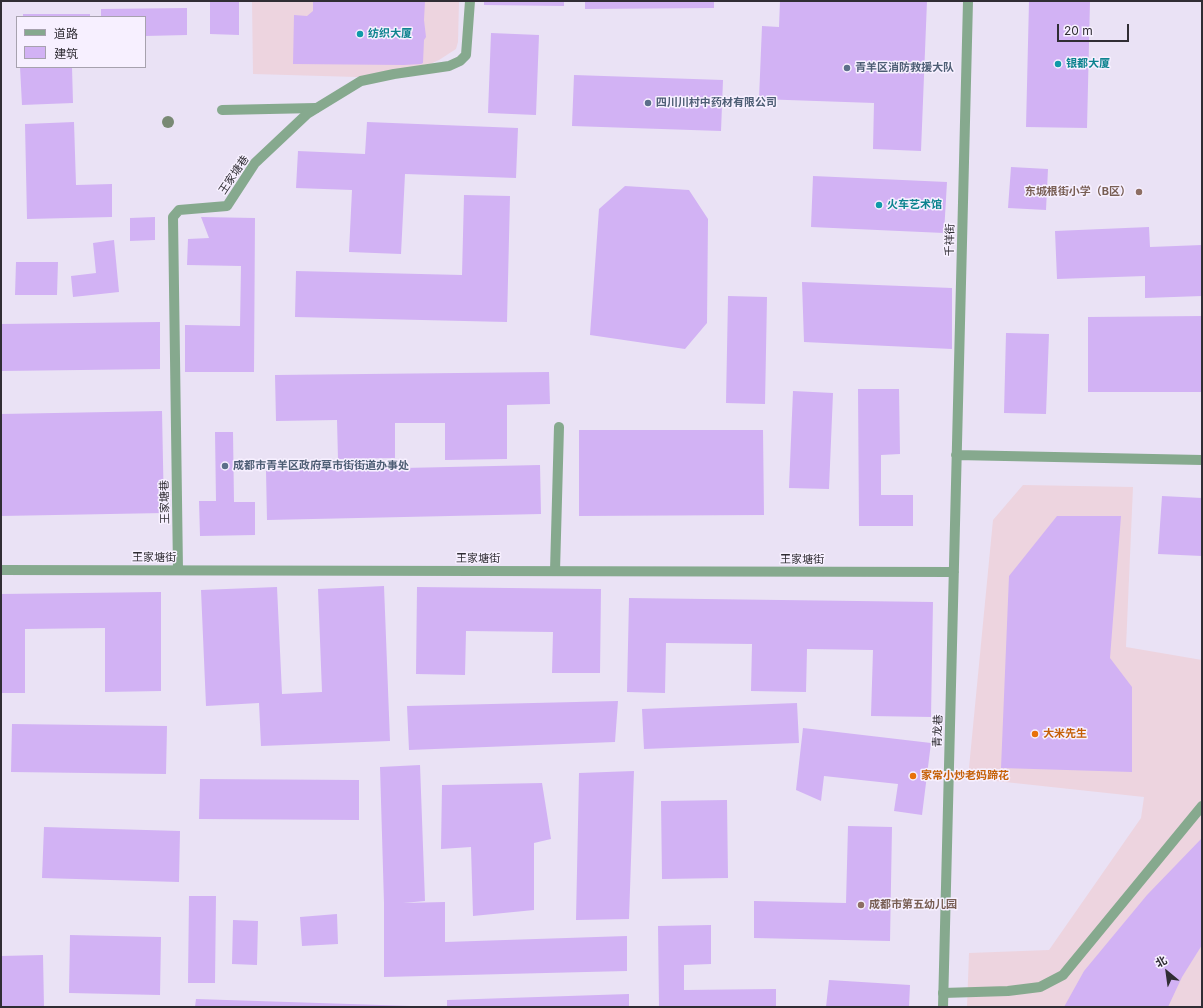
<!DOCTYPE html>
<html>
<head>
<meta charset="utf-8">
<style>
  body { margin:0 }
  #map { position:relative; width:1203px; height:1008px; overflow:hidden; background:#eae2f5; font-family:Inter,"Noto Sans SC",sans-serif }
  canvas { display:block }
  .frame { position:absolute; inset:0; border:2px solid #302d34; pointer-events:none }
  .legend { position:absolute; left:16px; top:16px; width:130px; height:52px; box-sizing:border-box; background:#f7f0ff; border:1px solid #a7a2ae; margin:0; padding:5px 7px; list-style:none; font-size:12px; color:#302d34 }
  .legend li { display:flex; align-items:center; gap:8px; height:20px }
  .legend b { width:20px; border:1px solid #a7a2ae }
  .north { position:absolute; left:1147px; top:952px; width:40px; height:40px; -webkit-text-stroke:3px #f7f0ff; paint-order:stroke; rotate:331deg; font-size:11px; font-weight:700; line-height:16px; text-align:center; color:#302d34 }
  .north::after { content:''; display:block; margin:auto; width:14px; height:18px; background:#302d34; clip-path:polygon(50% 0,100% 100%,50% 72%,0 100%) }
  .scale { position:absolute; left:1057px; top:24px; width:72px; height:18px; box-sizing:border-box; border:2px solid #302d34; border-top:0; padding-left:5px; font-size:12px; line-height:14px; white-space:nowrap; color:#302d34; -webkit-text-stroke:3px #f7f0ff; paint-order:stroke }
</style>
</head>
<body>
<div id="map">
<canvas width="1203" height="1008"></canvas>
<div class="frame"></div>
<ul class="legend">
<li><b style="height:5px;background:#86a98e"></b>道路</li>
<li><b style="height:11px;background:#d2b2f4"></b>建筑</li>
</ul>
<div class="north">北</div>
<div class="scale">20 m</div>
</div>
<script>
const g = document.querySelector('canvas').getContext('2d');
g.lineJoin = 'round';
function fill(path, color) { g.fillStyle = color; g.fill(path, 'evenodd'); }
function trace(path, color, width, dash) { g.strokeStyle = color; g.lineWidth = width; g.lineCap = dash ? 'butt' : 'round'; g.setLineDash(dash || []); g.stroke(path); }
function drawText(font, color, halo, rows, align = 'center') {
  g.font = font + ' Inter,"Noto Sans SC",sans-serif'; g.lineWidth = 3; g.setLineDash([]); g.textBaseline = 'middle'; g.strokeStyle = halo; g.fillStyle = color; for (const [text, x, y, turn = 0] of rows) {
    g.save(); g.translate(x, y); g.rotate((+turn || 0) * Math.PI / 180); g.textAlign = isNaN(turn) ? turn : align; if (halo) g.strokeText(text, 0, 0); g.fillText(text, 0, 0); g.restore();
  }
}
fill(new Path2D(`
  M 252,1 L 459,1 L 458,42 L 456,49 L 439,60 L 426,66 L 400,70 L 357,77 L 253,74 Z
  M 1023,485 L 1133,487 L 1126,647 L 1202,660 L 1202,1007 L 967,1007 L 969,953 L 1049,950 L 1141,818 L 1144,797 L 968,778 L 993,520 Z`), '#edd4df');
fill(new Path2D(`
  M 210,1 L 239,1 L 239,35 L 210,34 Z
  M 313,1 L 425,1 L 424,20 L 426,37 L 424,40 L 423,63 L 421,64 L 404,65 L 293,64 L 294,15 L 307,16 L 313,11 Z
  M 484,1 L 564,1 L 564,6 L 484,5 Z
  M 585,1 L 714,1 L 714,8 L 585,9 Z
  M 780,1 L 927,1 L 921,151 L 873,149 L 874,103 L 759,99 L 762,26 L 779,27 Z
  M 1029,1 L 1090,1 L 1087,128 L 1026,127 Z
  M 187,8 L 187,35 L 145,36 L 145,17 L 101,17 L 101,9 Z
  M 23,14 L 90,14 L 90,17 L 23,17 Z
  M 491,33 L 539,35 L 536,115 L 488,113 Z
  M 20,67 L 72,67 L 73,103 L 22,105 Z
  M 574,75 L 723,80 L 721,131 L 572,126 Z
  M 74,122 L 76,185 L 112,184 L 112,217 L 27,219 L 25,124 Z
  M 367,122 L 518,128 L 516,178 L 405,174 L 401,254 L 349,252 L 352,190 L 296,188 L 298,151 L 365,154 Z
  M 1011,167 L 1048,169 L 1046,210 L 1008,208 Z
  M 813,176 L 947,182 L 944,233 L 811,227 Z
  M 625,186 L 689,190 L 708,219 L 707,323 L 685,349 L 590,335 L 599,209 Z
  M 464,195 L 510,196 L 507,322 L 295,317 L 296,271 L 462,275 Z
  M 155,217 L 155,240 L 130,241 L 130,218 Z
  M 201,217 L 255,218 L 254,372 L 185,372 L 185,325 L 240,326 L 241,266 L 187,265 L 188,239 L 209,238 Z
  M 1149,227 L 1150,247 L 1202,245 L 1202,296 L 1145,298 L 1145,276 L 1057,279 L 1055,231 Z
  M 114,240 L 119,292 L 73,297 L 71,276 L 96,273 L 93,243 Z
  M 16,262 L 58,262 L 57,295 L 15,295 Z
  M 802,282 L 952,288 L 952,349 L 804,342 Z
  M 728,296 L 767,297 L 765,404 L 726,403 Z
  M 1202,316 L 1202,392 L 1088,392 L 1088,317 Z
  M 160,322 L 160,369 L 1,371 L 1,324 Z
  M 1006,333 L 1049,334 L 1046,414 L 1004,413 Z
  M 549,372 L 550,404 L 507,405 L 507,459 L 445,460 L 445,423 L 395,423 L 395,458 L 338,459 L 337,420 L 276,421 L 275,375 Z
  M 858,389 L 899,389 L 900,454 L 881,455 L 881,495 L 913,495 L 913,526 L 859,526 Z
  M 793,391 L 833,393 L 829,489 L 789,488 Z
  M 162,411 L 164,513 L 1,516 L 1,414 Z
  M 579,430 L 763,430 L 764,515 L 579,516 Z
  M 215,432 L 233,432 L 234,502 L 255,502 L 255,535 L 200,536 L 199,501 L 216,501 Z
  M 540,465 L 541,514 L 267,520 L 266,471 Z
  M 1162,496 L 1202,498 L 1202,556 L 1158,554 Z
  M 1057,516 L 1121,516 L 1110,658 L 1132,687 L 1132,772 L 1001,768 L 1009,576 Z
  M 384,586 L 390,741 L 261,746 L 259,703 L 206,706 L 201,590 L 277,587 L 282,694 L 322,692 L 318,589 Z
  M 417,587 L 601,589 L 600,673 L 552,673 L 553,632 L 466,631 L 465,675 L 416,674 Z
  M 161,592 L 161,691 L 105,692 L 105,628 L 25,629 L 25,693 L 1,693 L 1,594 Z
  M 629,598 L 933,602 L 931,717 L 871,716 L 873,650 L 807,649 L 806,692 L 751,691 L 752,644 L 666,643 L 665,693 L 627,692 Z
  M 618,701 L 615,742 L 409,750 L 407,706 Z
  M 797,703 L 799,743 L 644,749 L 642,709 Z
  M 12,724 L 167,726 L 166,774 L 11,772 Z
  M 803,728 L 931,743 L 922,815 L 894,811 L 898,784 L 824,776 L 821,801 L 796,790 Z
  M 420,765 L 425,901 L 403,903 L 445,902 L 445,942 L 627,936 L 627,971 L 384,977 L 384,903 L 380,767 Z
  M 634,771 L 629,919 L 576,920 L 579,773 Z
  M 200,779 L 359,780 L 359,820 L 199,819 Z
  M 542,783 L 551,839 L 534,843 L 534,910 L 473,916 L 471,847 L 441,849 L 442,785 Z
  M 727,800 L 728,878 L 662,879 L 661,801 Z
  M 848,826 L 892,827 L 890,941 L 754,938 L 754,901 L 846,903 Z
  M 44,827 L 180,831 L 179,882 L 42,878 Z
  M 1202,838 L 1202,945 L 1182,977 L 1168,1007 L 1064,1007 L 1084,971 L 1147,895 Z
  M 189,896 L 216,896 L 215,983 L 188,983 Z
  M 337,914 L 338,944 L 302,946 L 300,917 Z
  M 233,920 L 258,921 L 257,965 L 232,964 Z
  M 711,925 L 711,964 L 684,965 L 684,990 L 776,989 L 776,1007 L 659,1007 L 658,926 Z
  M 70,935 L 161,937 L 160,995 L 69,993 Z
  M 43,955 L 44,1007 L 1,1007 L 1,956 Z
  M 829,980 L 910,985 L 909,1007 L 826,1007 Z
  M 629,994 L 629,1007 L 447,1007 L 447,1000 Z
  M 196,999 L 411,1006 L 411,1007 L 195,1007 Z`), '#d2b2f4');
trace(new Path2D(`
  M 222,110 L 316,108
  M 555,571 L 559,427
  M 943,993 L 1008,991 L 1040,987 L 1063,975 L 1202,806`), '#86a98e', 10);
trace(new Path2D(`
  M 956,455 L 1202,460
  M 1,570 L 954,572
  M 178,570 L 173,217 L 179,210 L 227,206 L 255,163 L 307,114 L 361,81 L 394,74 L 449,66 L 460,61 L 466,55 L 470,1
  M 943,1007 L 968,1`), '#86a98e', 10);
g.fillStyle = '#798974';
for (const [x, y] of [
  [168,122]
]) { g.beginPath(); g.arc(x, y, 6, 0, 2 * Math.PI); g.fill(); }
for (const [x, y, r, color] of [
  [360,34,4,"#0f9aa8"],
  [1058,64,4,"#0f9aa8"],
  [847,68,4,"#5c6f8a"],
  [648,103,4,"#5c6f8a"],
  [1139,192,4,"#8d6e63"],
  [879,205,4,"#0f9aa8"],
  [225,466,4,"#5c6f8a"],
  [1035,734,4,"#e8710a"],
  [913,776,4,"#e8710a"],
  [861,905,4,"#8d6e63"]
]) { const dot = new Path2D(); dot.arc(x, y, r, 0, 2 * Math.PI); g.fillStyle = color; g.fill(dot); trace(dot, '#f7f0ff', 1.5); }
drawText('bold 11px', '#0d838f', '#f7f0ff', [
  ["纺织大厦",368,34],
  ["银都大厦",1066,64],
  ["火车艺术馆",887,205]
], 'left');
drawText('bold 11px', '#4e5e75', '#f7f0ff', [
  ["青羊区消防救援大队",855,68],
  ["四川川村中药材有限公司",656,103],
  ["成都市青羊区政府草市街街道办事处",233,466]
], 'left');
drawText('11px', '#302d34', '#f7f0ff', [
  ["王家塘巷",234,175,-56],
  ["千祥街",950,240,-89],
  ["王家塘巷",165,502,-91],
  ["王家塘街",154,558],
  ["王家塘街",478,559],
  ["王家塘街",802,560],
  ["青龙巷",938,731,-88]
]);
drawText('bold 11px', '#785e54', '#f7f0ff', [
  ["东城根街小学（B区）",1131,192],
  ["成都市第五幼儿园",869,905,"left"]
], 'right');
drawText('bold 11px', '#c56008', '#f7f0ff', [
  ["大米先生",1043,734],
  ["家常小炒老妈蹄花",921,776]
], 'left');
</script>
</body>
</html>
